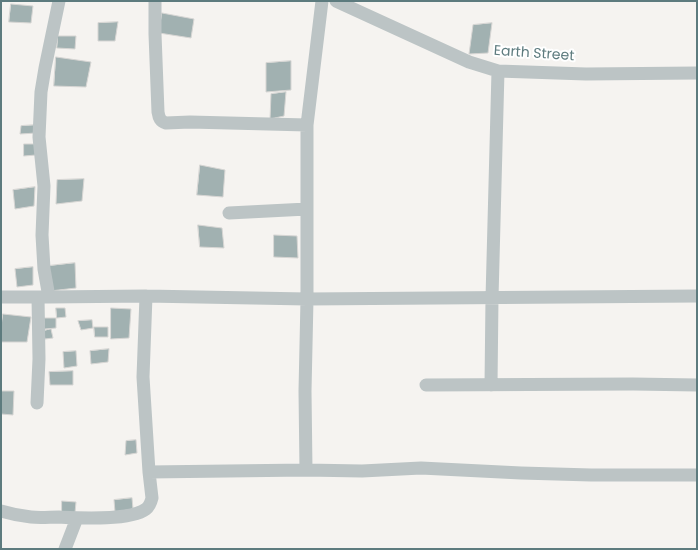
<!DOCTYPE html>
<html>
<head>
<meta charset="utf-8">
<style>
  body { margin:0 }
  #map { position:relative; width:698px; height:550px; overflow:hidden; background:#f5f3f0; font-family:Poppins,sans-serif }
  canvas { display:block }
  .frame { position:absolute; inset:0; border:2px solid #5d7b7e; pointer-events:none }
</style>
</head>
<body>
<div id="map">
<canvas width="698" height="550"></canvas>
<div class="frame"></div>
</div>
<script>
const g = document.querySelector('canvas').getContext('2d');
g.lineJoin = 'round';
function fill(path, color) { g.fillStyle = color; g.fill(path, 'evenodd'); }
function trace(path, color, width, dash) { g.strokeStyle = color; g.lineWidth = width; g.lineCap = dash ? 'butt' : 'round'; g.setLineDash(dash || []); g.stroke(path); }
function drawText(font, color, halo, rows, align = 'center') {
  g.font = font + ' Poppins,sans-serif'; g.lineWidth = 4; g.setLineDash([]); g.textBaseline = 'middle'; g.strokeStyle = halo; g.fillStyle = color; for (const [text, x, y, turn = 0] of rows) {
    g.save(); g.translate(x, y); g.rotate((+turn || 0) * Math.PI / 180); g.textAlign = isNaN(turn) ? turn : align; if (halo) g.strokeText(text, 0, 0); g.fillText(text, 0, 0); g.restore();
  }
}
const building = new Path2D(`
  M 11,4 L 33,6 L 31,23 L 9,22 Z
  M 162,13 L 194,19 L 191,38 L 159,33 Z
  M 118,22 L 115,41 L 98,41 L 98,23 Z
  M 492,23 L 488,53 L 469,54 L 473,25 Z
  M 58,36 L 76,36 L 75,49 L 57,48 Z
  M 56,57 L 91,62 L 86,87 L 54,86 Z
  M 291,61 L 291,90 L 266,92 L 266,63 Z
  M 286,92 L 284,116 L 270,119 L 271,94 Z
  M 36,125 L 36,133 L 20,134 L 21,126 Z
  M 24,144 L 36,144 L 36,155 L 24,156 Z
  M 200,165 L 225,170 L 223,197 L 197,195 Z
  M 84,179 L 82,201 L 56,204 L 57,180 Z
  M 35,187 L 34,206 L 15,209 L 13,190 Z
  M 198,225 L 222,228 L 224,248 L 200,247 Z
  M 274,235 L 297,236 L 298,258 L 274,257 Z
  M 75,263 L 76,288 L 50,291 L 48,266 Z
  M 33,267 L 33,285 L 17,287 L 15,269 Z
  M 56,308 L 65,308 L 66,317 L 57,318 Z
  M 111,308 L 131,309 L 129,338 L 111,339 Z
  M 3,314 L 31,317 L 27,342 L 1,342 L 1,327 Z
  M 44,318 L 56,318 L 56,328 L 45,329 Z
  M 92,320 L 93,328 L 81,330 L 78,321 Z
  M 94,327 L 108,327 L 108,337 L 95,337 Z
  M 51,329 L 53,338 L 45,339 L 43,331 Z
  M 109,349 L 108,362 L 91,364 L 90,351 Z
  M 76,351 L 77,366 L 64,368 L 63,352 Z
  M 73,371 L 73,385 L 50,385 L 49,372 Z
  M 1,391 L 14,391 L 13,415 L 1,414 Z
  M 136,440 L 137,453 L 125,455 L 126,441 Z
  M 132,498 L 133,509 L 115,512 L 114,500 Z
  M 62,501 L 76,502 L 75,513 L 62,513 Z`);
fill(building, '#a1b1b1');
trace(building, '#d6d5d3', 1);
trace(new Path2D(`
  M 155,1 L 155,34 L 158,112 C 159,118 160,121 166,123 L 190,122 L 307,125
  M 336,1 L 469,62 L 498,71 L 586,74 L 697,73
  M 229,213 L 307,209
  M 1,297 L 49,297 L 146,296 L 307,299 L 697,296
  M 49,297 L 44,269 L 42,235 L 44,186 L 39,137 L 41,92 L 45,68 L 59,1
  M 426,385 L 633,384 L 697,385
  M 491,385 L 492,298 L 498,71
  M 37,403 L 39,359 L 38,297
  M 306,470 L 305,391 L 307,299 L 307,125 L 322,1
  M 149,472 L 306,470 L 362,471 L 421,468 L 521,473 L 591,475 L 697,475
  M 1,511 C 11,514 21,516 31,517 C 40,518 50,517 59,517 C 80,518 130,521 146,509 C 150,506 151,502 152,498 L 149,472 L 143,377 L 146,296
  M 65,549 L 77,518`), '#bcc4c5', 13);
drawText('14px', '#5d7b7e', '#fff', [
  ["Earth Street",534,54,4]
]);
</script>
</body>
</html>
